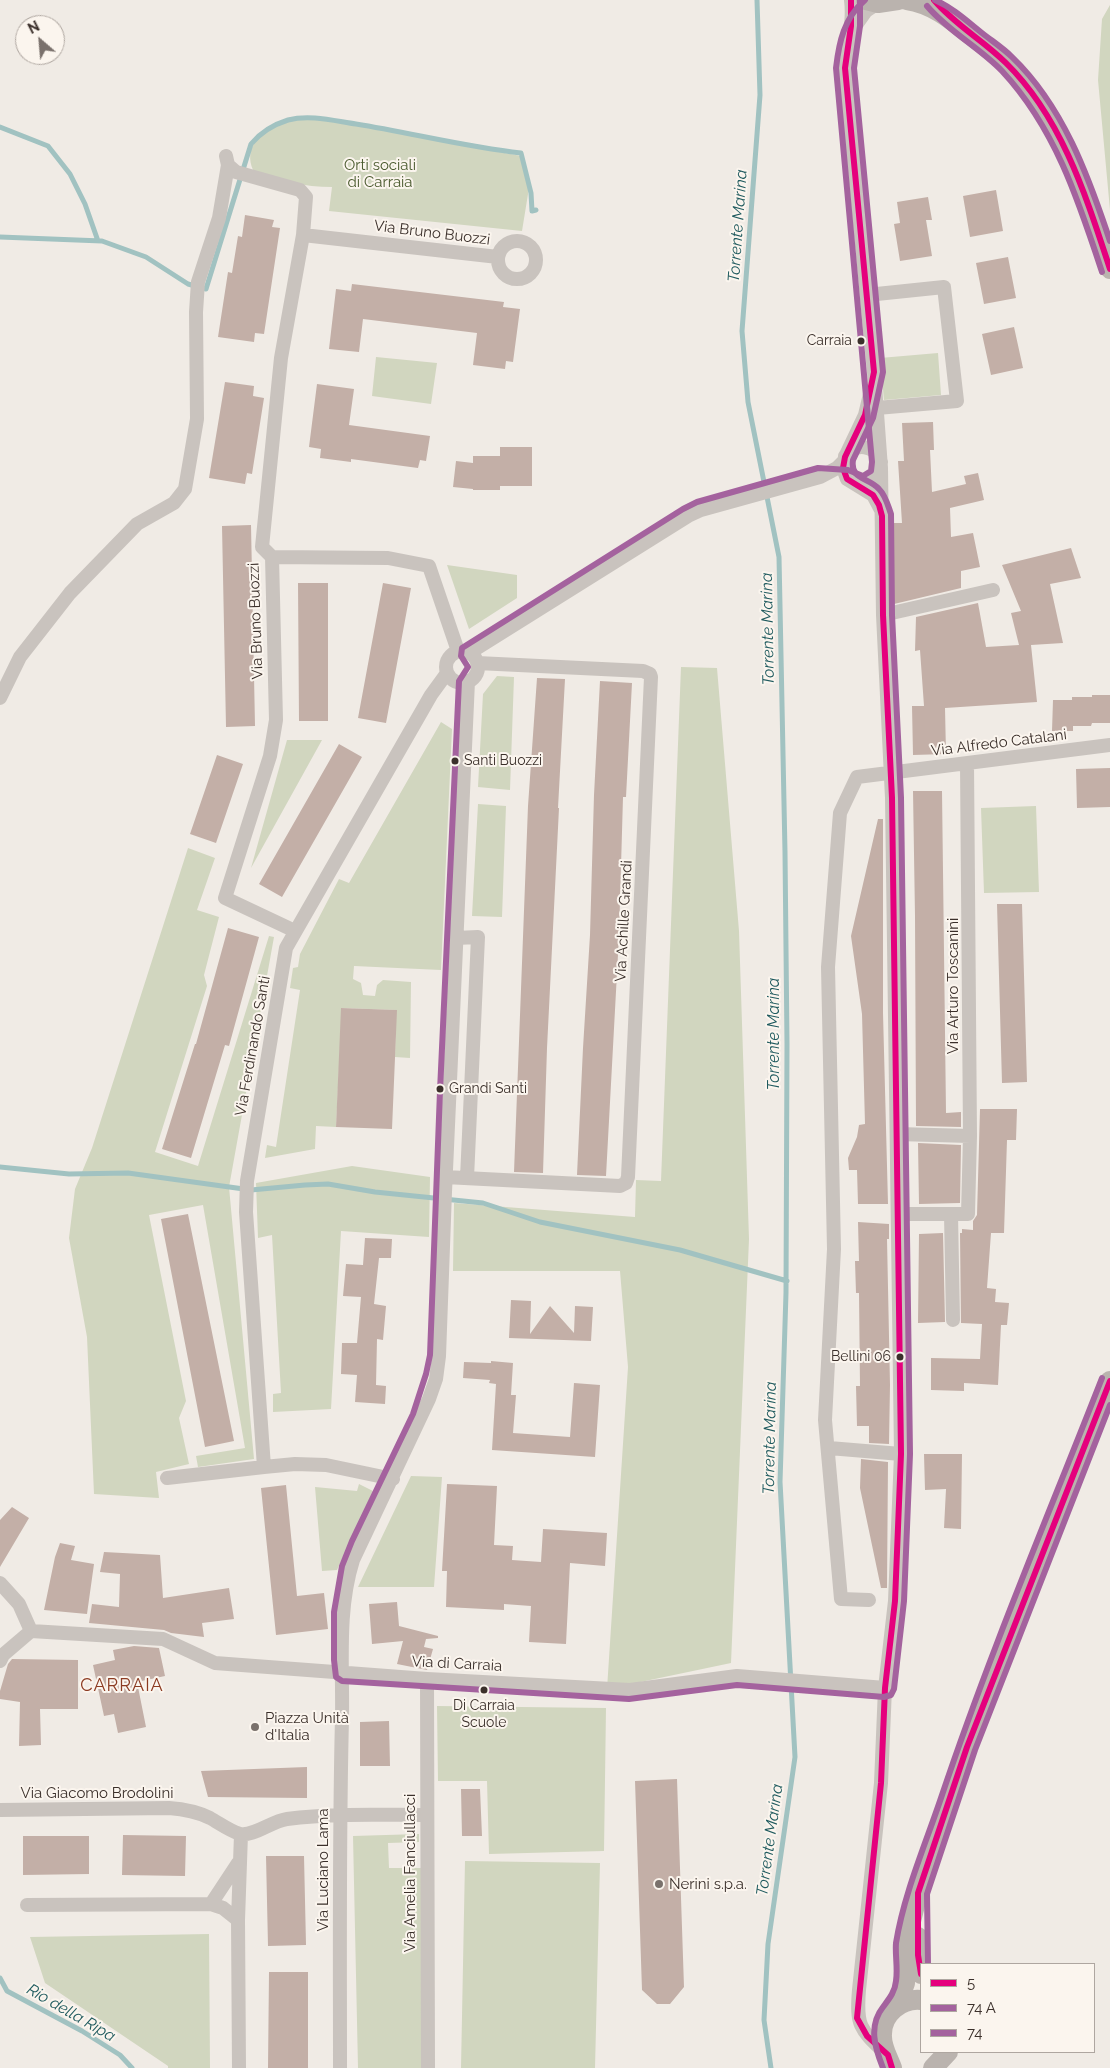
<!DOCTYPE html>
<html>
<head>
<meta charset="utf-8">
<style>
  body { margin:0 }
  #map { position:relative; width:1110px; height:2068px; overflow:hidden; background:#f0ebe5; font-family:Raleway,sans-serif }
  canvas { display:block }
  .legend { position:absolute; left:920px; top:1963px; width:175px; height:90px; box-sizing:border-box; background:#fbf5ee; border:1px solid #aea6a0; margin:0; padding:6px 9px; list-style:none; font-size:15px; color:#3b302b }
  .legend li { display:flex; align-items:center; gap:10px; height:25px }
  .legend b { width:25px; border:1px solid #aea6a0 }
  .north { position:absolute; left:15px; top:15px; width:50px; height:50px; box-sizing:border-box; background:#fbf5ee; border:1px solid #aea6a0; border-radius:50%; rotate:333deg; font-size:14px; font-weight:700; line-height:20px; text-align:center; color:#3b302b }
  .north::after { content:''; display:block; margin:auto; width:18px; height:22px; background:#7a716c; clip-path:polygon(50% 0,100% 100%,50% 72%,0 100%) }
</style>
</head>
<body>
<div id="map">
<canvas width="1110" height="2068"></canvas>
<ul class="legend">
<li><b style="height:6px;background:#e5007d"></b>5</li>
<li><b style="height:6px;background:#a4629e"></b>74 A</li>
<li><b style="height:6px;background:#a4629e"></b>74</li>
</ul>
<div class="north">N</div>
</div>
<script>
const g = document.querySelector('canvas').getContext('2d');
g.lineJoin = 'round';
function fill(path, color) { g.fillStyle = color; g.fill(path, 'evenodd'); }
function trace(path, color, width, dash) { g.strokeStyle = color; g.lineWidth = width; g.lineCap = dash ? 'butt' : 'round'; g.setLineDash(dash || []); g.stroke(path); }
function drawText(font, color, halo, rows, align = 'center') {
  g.font = font + ' Raleway,sans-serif'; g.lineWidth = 4; g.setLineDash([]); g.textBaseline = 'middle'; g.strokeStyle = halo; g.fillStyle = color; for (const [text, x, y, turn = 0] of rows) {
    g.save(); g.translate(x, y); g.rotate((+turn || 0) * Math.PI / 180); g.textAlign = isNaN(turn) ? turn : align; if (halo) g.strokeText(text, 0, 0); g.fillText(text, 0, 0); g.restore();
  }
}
fill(new Path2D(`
  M 1110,5 L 1110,210 L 1098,80 L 1102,19 Z
  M 314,117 L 521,156 L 529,188 L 522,231 L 329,211 L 332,187 C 305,187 278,181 253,170 C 244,149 258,132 278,124 C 289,120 303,119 314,117 Z
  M 938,353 L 941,395 L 884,400 L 880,358 Z
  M 376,357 L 437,363 L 431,404 L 372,396 Z
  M 447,565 L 517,575 L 517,598 L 469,629 Z
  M 681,667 L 717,668 L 739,931 L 749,1239 L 731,1663 L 607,1689 L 628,1367 L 620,1271 L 453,1271 L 454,1203 L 635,1217 L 636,1180 L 661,1181 Z
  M 497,676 L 514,677 L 510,790 L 478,787 L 483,694 Z
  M 441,722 L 452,729 L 441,970 L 354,966 L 353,979 L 361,983 L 363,995 L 375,996 L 377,985 L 383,980 L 411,982 L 410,1058 L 395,1057 L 396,1010 L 342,1008 L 336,1127 L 316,1126 L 315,1149 L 265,1158 L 267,1145 L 276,1147 L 300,990 L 290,988 L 293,968 L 298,967 L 300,954 L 339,879 L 349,883 Z
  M 287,740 L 322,740 L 251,868 Z
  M 478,804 L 506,806 L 502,917 L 472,916 Z
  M 1036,806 L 1039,892 L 984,893 L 981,808 Z
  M 188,848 L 215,858 L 197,910 L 219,917 L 204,975 L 207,986 L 155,1152 L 198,1166 L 269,936 L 274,937 L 229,1187 L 254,1459 L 198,1467 L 196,1456 L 245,1448 L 203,1205 L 149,1215 L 186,1401 L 179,1418 L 189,1464 L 156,1472 L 159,1498 L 94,1494 L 87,1337 L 69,1238 L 75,1189 L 92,1148 Z
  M 352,1166 L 430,1177 L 429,1237 L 341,1231 L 331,1409 L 273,1412 L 273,1394 L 281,1393 L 272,1235 L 258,1238 L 256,1183 Z
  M 411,1476 L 442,1477 L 434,1587 L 358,1587 Z
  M 359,1484 L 373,1491 L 337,1570 L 322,1571 L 315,1487 L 357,1491 Z
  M 437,1706 L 606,1708 L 604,1851 L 489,1854 L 487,1781 L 438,1781 Z
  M 419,1834 L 419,1842 L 388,1843 L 389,1868 L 421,1868 L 426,2068 L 358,2068 L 353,1836 Z
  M 465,1861 L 600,1863 L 595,2068 L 461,2068 Z
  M 209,1934 L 210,2068 L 168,2068 L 168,2066 L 45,1983 L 30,1937 Z`), '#d1d6bf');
trace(new Path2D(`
  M 757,0 L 760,95 L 742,331 L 748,402 L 779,557 L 785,852 L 787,1044 L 786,1293 L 780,1482 L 795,1757 L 768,1944 L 764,2020 L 771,2068
  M 0,127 L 48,146 L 70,174 L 85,204 L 98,241
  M 0,237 L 102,241 L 146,257 L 188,284 L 206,289 L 251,144 C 261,132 272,125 288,120 C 310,114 335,121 356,124 C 412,133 466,147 521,153 L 531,193 L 532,211 L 536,210
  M 0,1167 L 69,1174 L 128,1173 L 251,1190 L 305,1185 L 328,1184 L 375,1192 L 483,1203 L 540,1222 L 680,1250 L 787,1281
  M 0,1978 L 7,1991 L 82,2031 L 120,2055 L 132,2068`), '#a1c2c1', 5);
fill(new Path2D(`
  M 996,190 L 1003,231 L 970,237 L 963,196 Z
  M 928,197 L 932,220 L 926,220 L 932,256 L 900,261 L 894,224 L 900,223 L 897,202 Z
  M 245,215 L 274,220 L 272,227 L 280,228 L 264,334 L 255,333 L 254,342 L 218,337 L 228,272 L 232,273 L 238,236 L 242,237 Z
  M 1008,257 L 1016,298 L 984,304 L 976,263 Z
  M 352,284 L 504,302 L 503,307 L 520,309 L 513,362 L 506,361 L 505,369 L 473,365 L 477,333 L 363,319 L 359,352 L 329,349 L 336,289 L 351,291 Z
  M 1014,327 L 1023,368 L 991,375 L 982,334 Z
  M 225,382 L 254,386 L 253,396 L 264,398 L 252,474 L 247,473 L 245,484 L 209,478 Z
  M 317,384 L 354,389 L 349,425 L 430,436 L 426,461 L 420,460 L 418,468 L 351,459 L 351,462 L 320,458 L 321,449 L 309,447 Z
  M 933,422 L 934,450 L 930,450 L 932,492 L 966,484 L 964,476 L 978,473 L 984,500 L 950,508 L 951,537 L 973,533 L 980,567 L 961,571 L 961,588 L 894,604 L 894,523 L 902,523 L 898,461 L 904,461 L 902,423 Z
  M 500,447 L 532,447 L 532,486 L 500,486 L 500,490 L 473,490 L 473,489 L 453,487 L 456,461 L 473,463 L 473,456 L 500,456 Z
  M 251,525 L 255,726 L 226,727 L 222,526 Z
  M 1071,548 L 1081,578 L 1050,584 L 1063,643 L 1031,645 L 1037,702 L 945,708 L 946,754 L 913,755 L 912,706 L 924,706 L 920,650 L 915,651 L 916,617 L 978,603 L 986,647 L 1019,645 L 1011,613 L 1021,611 L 1002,565 Z
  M 298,583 L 328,583 L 328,721 L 299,721 Z
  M 383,583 L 411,588 L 386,723 L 358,718 Z
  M 537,678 L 565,679 L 558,808 L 559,808 L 547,1048 L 543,1173 L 514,1172 L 528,806 Z
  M 600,681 L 632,683 L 626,797 L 623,797 L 619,936 L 606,1176 L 577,1175 L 583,1048 L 590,935 L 594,795 Z
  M 1092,695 L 1110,695 L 1110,723 L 1092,723 L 1091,726 L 1073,726 L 1073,731 L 1052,731 L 1053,700 L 1072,700 L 1072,697 L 1092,697 Z
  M 339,744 L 362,757 L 282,897 L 259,884 Z
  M 217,755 L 243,764 L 216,843 L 190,834 Z
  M 1110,768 L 1110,807 L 1077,808 L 1076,769 Z
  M 913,791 L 942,791 L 946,1113 L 961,1112 L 961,1127 L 916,1126 L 915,916 Z
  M 878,819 L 883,819 L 883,1013 L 888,1204 L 858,1204 L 857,1170 L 849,1170 L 848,1158 L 857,1137 L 859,1125 L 865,1124 L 862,1014 L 851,936 Z
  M 997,904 L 1022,904 L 1027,1082 L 1002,1083 Z
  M 228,928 L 259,937 L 229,1046 L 225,1045 L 191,1158 L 162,1149 L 195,1044 L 196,1044 Z
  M 341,1008 L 397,1010 L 392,1129 L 336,1127 Z
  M 980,1109 L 1017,1109 L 1016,1140 L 1007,1140 L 1004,1233 L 991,1233 L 987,1288 L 996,1289 L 995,1302 L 1009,1303 L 1007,1325 L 1001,1325 L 998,1385 L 964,1383 L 964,1391 L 931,1390 L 931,1358 L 980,1359 L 982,1324 L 961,1323 L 960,1233 L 962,1233 L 962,1229 L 973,1230 L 973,1221 L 977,1215 Z
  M 918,1143 L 961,1145 L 960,1203 L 919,1204 Z
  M 188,1214 L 234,1441 L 205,1447 L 161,1219 Z
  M 858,1222 L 889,1224 L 889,1239 L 887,1239 L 890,1385 L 889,1444 L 869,1443 L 869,1426 L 857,1426 L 856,1386 L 860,1386 L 859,1293 L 856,1293 L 855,1261 L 859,1261 Z
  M 943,1233 L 945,1322 L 918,1323 L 919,1234 Z
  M 365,1238 L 392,1239 L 391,1258 L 379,1258 L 374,1304 L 386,1306 L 383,1340 L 377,1339 L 376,1385 L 386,1386 L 385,1404 L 355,1402 L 357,1375 L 341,1374 L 342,1343 L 357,1343 L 361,1297 L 343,1296 L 346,1264 L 363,1265 Z
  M 511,1300 L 531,1301 L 530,1334 L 550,1306 L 574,1333 L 575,1306 L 593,1307 L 591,1341 L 509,1338 Z
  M 491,1361 L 513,1363 L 511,1395 L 516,1395 L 513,1433 L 570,1437 L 574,1383 L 600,1385 L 595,1457 L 492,1450 L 496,1384 L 489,1383 L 490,1380 L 463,1378 L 464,1362 L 491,1363 Z
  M 924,1454 L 962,1454 L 961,1529 L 944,1528 L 946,1489 L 925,1490 Z
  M 861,1459 L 888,1462 L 887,1588 L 881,1588 L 860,1488 Z
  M 447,1484 L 497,1486 L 494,1545 L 513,1546 L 512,1560 L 541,1562 L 543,1529 L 607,1533 L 605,1566 L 570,1563 L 566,1644 L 529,1642 L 531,1606 L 504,1604 L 504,1610 L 446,1607 L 447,1571 L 442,1571 Z
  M 286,1485 L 297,1596 L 324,1593 L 328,1629 L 276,1635 L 261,1488 Z
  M 12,1507 L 29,1518 L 0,1567 L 0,1520 Z
  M 60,1543 L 75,1546 L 71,1560 L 94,1564 L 87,1614 L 44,1610 L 55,1557 Z
  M 104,1552 L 160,1555 L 163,1598 L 229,1588 L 234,1619 L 202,1623 L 204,1637 L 171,1633 L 164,1630 L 89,1623 L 92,1604 L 119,1607 L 120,1574 L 100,1572 Z
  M 397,1602 L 399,1626 L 438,1636 L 438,1638 L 426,1639 L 424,1647 L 433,1649 L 427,1670 L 397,1664 L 403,1641 L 372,1644 L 369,1604 Z
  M 134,1646 L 159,1648 L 165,1676 L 137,1682 L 146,1727 L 118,1733 L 114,1714 L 104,1716 L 93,1665 L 115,1660 L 113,1650 Z
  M 12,1659 L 78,1660 L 78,1709 L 40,1709 L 41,1745 L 19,1746 L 20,1702 L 0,1699 L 0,1691 L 8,1664 Z
  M 389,1721 L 390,1766 L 360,1766 L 360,1722 Z
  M 307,1767 L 307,1798 L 208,1797 L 201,1771 Z
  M 677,1779 L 684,1987 L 670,2004 L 657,2004 L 642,1990 L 635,1781 Z
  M 461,1789 L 480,1789 L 482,1836 L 462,1836 Z
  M 123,1835 L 186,1836 L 185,1876 L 122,1875 Z
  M 23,1836 L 89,1836 L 89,1874 L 23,1875 Z
  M 266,1856 L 304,1856 L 306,1945 L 268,1946 Z
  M 269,1972 L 308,1972 L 308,2068 L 268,2068 Z`), '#c3afa7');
trace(new Path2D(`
  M 851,0 C 854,23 847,45 845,68 L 874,372 L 881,468 C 878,480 871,485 859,485
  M 851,32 L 866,11 L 878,3
  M 226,156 L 228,165 L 236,172 L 300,190 L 306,197 L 303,235 L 281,358 L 262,547 L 272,557 L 276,720 L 270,756 L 225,898 L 295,931
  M 303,235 L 498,257
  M498 260a19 19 0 1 1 38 0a19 19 0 1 1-38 0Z
  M 867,295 L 944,287 L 957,401 L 877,408
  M 871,390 L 865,415 L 845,457 L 843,468 L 847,479 L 873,495 L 881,510
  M 845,456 C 856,442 875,445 881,462
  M 881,468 L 883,615 L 892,798 L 901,1454 L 895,1601 L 885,1688 L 881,1783 L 859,1990 C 856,2026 860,2029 885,2053
  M 272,557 L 388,558 L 429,566 L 458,651
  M 883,615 L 993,590
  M446 667a16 16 0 1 1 32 0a16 16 0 1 1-32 0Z
  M 469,653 L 688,516 L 701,510 L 820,477 L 837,468 L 843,462
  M 0,698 L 20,657 L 70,593 L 137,524 L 174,503 L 185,489 L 197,419 L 196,312 L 198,282 L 219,218 L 228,165
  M 456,938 L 478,937 L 467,1178
  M 897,1134 L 970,1136 L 967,763
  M 445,1177 L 620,1186 L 626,1183 L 628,1177 L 651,677 L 650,674 L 643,671 L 477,663
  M 898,1214 L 968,1214 L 970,1136
  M 951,1214 L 953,1320
  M 829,1448 L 901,1454
  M 167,1478 L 264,1467
  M 393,1479 L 326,1465 L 295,1464 L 264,1467 L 246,1212 L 247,1181 L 286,948 L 431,695 L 447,673
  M 0,1583 L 19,1604 L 31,1631
  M 869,1600 L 841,1599 L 825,1420 L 834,1249 L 828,967 L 840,813 L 857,777 L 1110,745
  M 31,1631 L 163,1639 L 215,1663 L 427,1679 L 630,1690 L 737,1676 L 885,1688
  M 0,1661 L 3,1655 L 31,1631
  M 427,1679 L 428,2068
  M 0,1810 L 169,1808 C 183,1809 196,1811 210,1818 C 219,1823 230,1831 240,1834 C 253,1837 272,1821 287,1819 C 333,1813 380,1815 426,1815
  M 211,1904 L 223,1908 L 238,1920
  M 27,1905 L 211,1904 L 238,1863
  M 239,2068 L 238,1920 L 241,1834
  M 340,2068 C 340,1951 339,1835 342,1719 C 343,1667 337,1610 353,1560 L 429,1399 L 436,1379 L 439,1356 L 445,1192 L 468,681`), '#c9c3be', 14);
trace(new Path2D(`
  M 866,0 L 878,3 L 898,0
  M 907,0 C 934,4 953,21 973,37 C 984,46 996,54 1006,63 C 1063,120 1086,195 1110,269
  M 918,1937 L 918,1955 L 921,1974
  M 897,2005 L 905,1983 L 905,1945 L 918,1893 L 967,1747 L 1110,1381
  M 892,2068 C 888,2057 881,2046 882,2034 C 882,2014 901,1998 921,2000
  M 933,2068 L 948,2052`), '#bab3ae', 20);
trace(new Path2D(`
  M 851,0 L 851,26 L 845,68 L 874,372 L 865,415 L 845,457 L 843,468 L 847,479 L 873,495 L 879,505 L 882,516 L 883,615 L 892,798 L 901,1454 L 895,1601 L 885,1688 L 881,1783 L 857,2018 L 867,2036 L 888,2055 L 892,2068
  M 934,0 C 955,25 983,40 1006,63 C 1062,118 1086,196 1110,269
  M 921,1974 L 918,1955 L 918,1893 L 967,1747 L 1110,1381`), '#e5007d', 6);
trace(new Path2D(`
  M 927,6 C 949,32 979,47 1002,71 C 1055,128 1078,199 1102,272
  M 440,1091 L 430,1355 L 426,1374 L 413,1414 L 352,1541 L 342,1566 L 334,1612 L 334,1660 L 336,1677 L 342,1681 L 629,1699 L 737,1685 L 884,1697 L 891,1695 L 894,1689 L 904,1601 L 910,1454 L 901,798 L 892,615 L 891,514 C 888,506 886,496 879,489 C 868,477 850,480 853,460 L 873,418 L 883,372 L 854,68 L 860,26 L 860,0
  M 928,1964 L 927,1894 L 975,1750 L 1110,1405`), '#a4629e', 6);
trace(new Path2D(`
  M 935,0 C 953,8 967,21 982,33 C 992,41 1003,48 1012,57 C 1063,106 1088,175 1110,241
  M 440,1091 L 459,681 L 468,667 L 461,656 L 462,648 L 683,509 L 697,502 L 818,468 L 848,470 L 863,476 L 871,471 L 872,462 L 836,68 C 839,42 844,18 865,0
  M 883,2068 C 875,2048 868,2026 883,2007 C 889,1999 895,1992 896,1981 C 898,1969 895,1955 896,1943 C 904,1893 926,1843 942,1795 C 989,1655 1048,1516 1102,1378`), '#a4629e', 6);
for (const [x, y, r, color] of [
  [861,341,4.5,"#3b302b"],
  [455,761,4.5,"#3b302b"],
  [440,1089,4.5,"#3b302b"],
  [900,1357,4.5,"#3b302b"],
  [484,1690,4.5,"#3b302b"],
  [255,1727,5,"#7a716c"],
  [659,1884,5,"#7a716c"]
]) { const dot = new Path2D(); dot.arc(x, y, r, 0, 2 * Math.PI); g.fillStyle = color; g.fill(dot); trace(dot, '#fbf5ee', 2); }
drawText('14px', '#3b302b', '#fbf5ee', [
  ["Carraia",852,341],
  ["Santi Buozzi",464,761,"left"],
  ["Grandi Santi",449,1089,"left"],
  ["Bellini 06",891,1357],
  ["Di Carraia",484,1706,"center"],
  ["Scuole",484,1723,"center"]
], 'right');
drawText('15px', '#4a5a2e', '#fbf5ee', [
  ["Orti sociali",380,165],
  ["di Carraia",380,182]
]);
drawText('15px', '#3b302b', '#fbf5ee', [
  ["Via Bruno Buozzi",432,233,7],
  ["Via Bruno Buozzi",256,621,-92],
  ["Via Alfredo Catalani",999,743,-7],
  ["Via Achille Grandi",624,921,-87],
  ["Via Arturo Toscanini",953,986,-90],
  ["Via Ferdinando Santi",253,1046,-80],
  ["Via di Carraia",457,1664,3],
  ["Via Giacomo Brodolini",97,1793],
  ["Via Luciano Lama",323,1870,-90],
  ["Via Amelia Fanciullacci",410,1873,-90]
]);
drawText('15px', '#3b302b', '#fbf5ee', [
  ["Piazza Unità",265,1718],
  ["d'Italia",265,1735],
  ["Nerini s.p.a.",669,1884]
], 'left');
drawText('italic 16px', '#1f5a5e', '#fbf5ee', [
  ["Torrente Marina",738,226,-86],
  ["Torrente Marina",768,629,-91],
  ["Torrente Marina",774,1034,-90],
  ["Torrente Marina",770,1438,-89],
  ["Torrente Marina",770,1840,-82],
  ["Rio della Ripa",71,2013,30]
]);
g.letterSpacing = '1px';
drawText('18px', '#8c3b22', '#fbf5ee', [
  ["CARRAIA",122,1686]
]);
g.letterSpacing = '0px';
</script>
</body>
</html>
